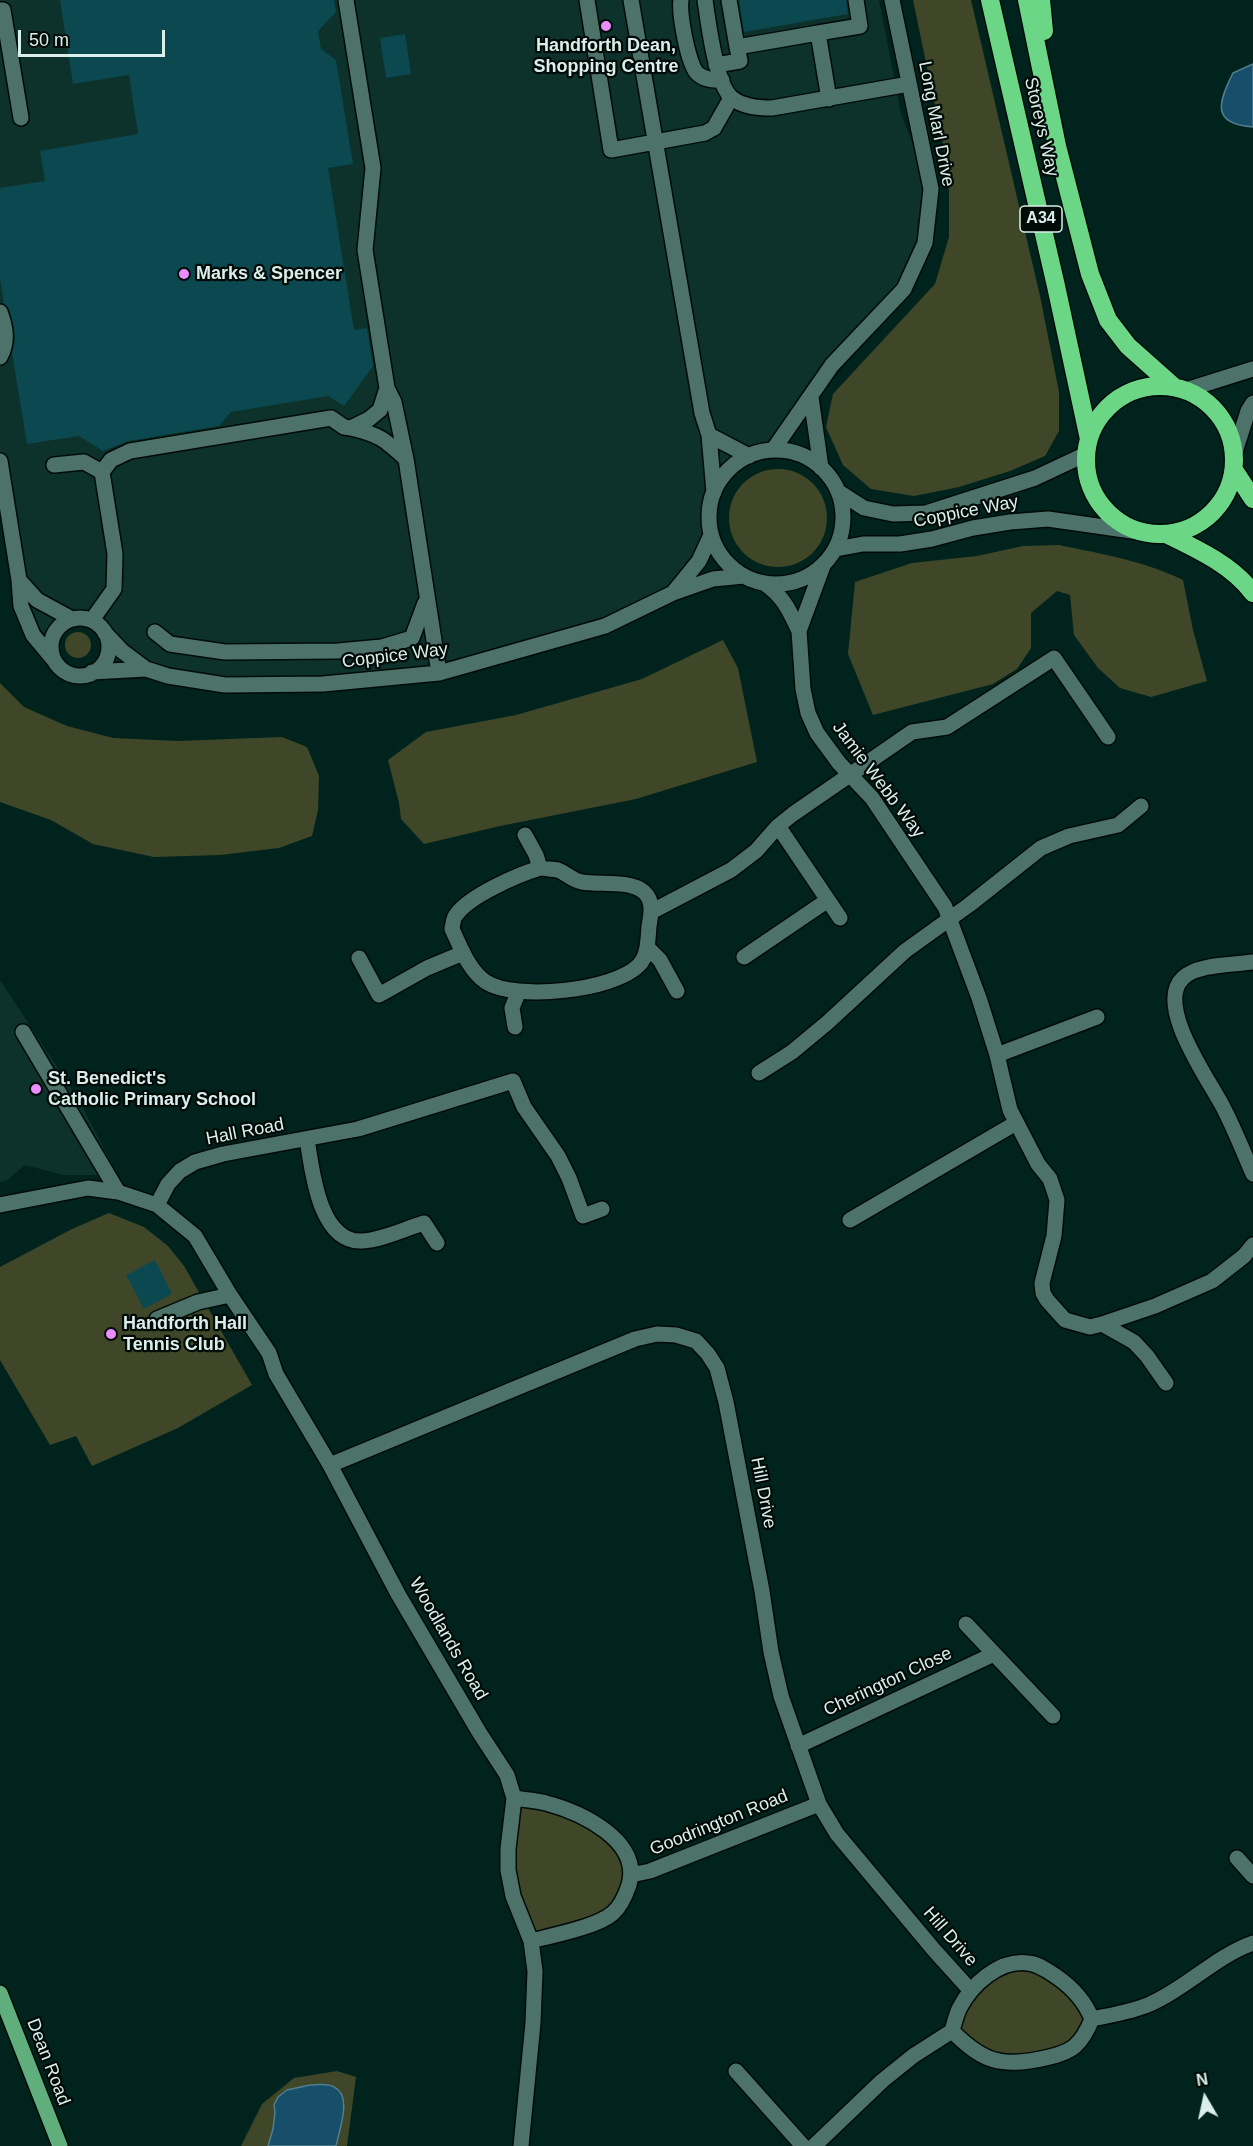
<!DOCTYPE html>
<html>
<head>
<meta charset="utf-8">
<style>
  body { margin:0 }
  #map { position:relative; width:1253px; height:2146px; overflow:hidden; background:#00241d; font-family:Helvetica,sans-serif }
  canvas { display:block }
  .north { position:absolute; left:1175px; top:2068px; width:60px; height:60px; -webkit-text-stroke:4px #000a07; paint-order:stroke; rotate:351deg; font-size:16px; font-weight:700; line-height:24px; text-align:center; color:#daefe9 }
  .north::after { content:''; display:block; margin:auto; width:21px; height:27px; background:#daefe9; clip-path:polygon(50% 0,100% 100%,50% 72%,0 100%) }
  .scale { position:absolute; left:18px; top:30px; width:147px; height:27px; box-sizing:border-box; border:3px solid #daefe9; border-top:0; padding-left:8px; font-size:18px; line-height:21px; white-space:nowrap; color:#daefe9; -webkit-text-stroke:4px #000a07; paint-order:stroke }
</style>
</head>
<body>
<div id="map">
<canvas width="1253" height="2146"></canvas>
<div class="north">N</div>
<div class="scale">50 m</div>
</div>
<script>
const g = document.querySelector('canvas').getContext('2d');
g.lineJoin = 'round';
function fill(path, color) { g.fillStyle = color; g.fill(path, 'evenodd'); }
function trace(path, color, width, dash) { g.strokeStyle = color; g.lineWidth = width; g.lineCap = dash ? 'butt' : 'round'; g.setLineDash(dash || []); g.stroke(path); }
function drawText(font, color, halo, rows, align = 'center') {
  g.font = font + ' Helvetica,sans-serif'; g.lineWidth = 4.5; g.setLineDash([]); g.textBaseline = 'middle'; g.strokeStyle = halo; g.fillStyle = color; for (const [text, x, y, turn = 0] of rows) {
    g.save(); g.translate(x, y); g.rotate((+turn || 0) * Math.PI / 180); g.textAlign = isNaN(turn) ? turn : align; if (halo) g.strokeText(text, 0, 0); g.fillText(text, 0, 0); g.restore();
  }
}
fill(new Path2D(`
  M 0,0 L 879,0 L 901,114 L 931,189 L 925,243 L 904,289 L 832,365 L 773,450 L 756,453 L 741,460 L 722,479 L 714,492 L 710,506 L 709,520 L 711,535 L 673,593 L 605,626 L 439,673 L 323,684 L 168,676 L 106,657 L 107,641 L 103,631 L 81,617 L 74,616 L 57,623 L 46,637 L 33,618 L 17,581 L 0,462 Z
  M 0,980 L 79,1100 L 116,1172 L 114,1171 L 98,1175 L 63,1175 L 25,1165 L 6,1181 L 0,1182 Z`), '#0c322b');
fill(new Path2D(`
  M 913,0 L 971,0 L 1040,296 L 1059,392 L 1059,431 L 1045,456 L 1010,471 L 959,487 L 914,496 L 871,489 L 843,465 L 826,427 L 833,394 L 935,284 L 949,237 L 949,173 Z
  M729 518a49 49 0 1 1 98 0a49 49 0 1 1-98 0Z
  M 1059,545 C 1102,554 1144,561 1183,580 L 1193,630 L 1207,681 L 1151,697 L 1120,688 L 1098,668 L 1074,635 L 1070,595 L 1057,591 L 1031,613 L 1031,648 L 1017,669 L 993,684 L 873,715 L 848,654 L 855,582 L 912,563 L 977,556 L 1023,546 Z
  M65 645a13 13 0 1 1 26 0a13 13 0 1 1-26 0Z
  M 723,640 L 738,668 L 757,762 L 636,799 L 500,826 L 424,844 L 401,819 L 399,803 L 388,760 L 426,732 L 516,715 L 642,679 Z
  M 0,683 L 24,707 L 67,726 L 113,738 L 178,741 L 282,737 L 307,747 L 319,776 L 318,810 L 312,836 L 279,848 L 220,855 L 154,857 L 93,844 L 51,820 L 0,802 Z
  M 109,1213 L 144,1227 L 168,1246 L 184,1266 L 252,1385 L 178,1428 L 92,1466 L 76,1436 L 50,1445 L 0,1360 L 0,1267 L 72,1229 Z
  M 514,1798 L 581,1817 L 628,1859 L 615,1912 L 531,1941 L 513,1896 Z
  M 1003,1967 L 1041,1967 L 1092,2019 L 1074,2047 L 999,2061 L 952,2031 L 958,2010 Z
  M 337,2071 L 356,2077 L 347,2146 L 241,2146 L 262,2104 L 294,2078 Z`), '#3f4728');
const water = new Path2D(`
  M 1253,64 L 1253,127 C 1211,124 1218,103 1233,73 Z
  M 310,2085 C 317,2085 328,2083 334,2087 C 353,2096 339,2130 336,2146 L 268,2146 L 273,2129 L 275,2112 L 274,2105 L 278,2097 L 287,2090 Z`);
fill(water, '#174e6a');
trace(water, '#527e90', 1.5);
fill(new Path2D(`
  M 60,0 L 334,0 L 336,12 L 318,31 L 321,49 L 336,60 L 353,164 L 328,168 L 354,330 L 367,328 L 373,366 L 344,406 L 328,396 L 231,412 L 219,426 L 128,441 L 103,451 L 79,436 L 27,444 L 12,353 L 15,341 L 14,327 L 9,309 L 4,303 L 0,279 L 0,188 L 45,181 L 40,151 L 138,134 L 129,75 L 73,84 Z
  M 739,0 L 846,0 L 848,14 L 744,32 Z
  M 405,34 L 411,74 L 386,78 L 380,38 Z
  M 155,1260 L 172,1294 L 144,1309 L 126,1275 Z`), '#0b484f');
const minor = new Path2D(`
  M 346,0 L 373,168 L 365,250 L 387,388 L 394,402 L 406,459 L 439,673
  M 587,0 L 611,150 L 705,133 L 714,128 L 731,98
  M 631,0 L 702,413 L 709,435 L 714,492
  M 681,0 C 679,13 688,66 698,74 C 705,80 714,80 722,80
  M 705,0 C 708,21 716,86 732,98 C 743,107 758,108 772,108 L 909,84
  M 729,0 L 737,47 L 818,33
  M 0,10 L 3,10 L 21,118
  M 716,65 L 740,61 L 737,47
  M 829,99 L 818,33 L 860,26 L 856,0
  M 0,312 C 6,327 8,343 0,357
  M 1186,390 L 1253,369
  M 811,397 L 821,468
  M 351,428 C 380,435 384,439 406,459
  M 709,435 L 749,456
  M 773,450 L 832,365 L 904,289 L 925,243 L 931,189 L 892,0
  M709 517a67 67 0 1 1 134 0a67 67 0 1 1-134 0Z
  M 1235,452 L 1248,411 L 1253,403
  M 0,461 L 19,580 L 21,606 L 33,635 L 53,659
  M 54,465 L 84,462 L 102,472
  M 839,492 L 864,508 L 893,514 L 926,513 L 1035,478 L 1086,454
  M 836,549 L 863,544 L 900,544 L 932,539 L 973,528 L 1010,522 L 1048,519 L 1139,532
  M 823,566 L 799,631 L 803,689 L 808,713 L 817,733 L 839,763 L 872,798 L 945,907 L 979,998 L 997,1055 L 1010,1110 L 1038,1164 L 1050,1179 L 1057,1200 L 1054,1236 L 1042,1283 L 1043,1293 L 1047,1300 L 1065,1320 L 1090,1327 L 1102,1324 L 1155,1306 L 1212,1281 L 1244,1256 L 1253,1245
  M 19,580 L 37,600 L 72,619
  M 764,583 C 784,597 789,610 799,631
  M 673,593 L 699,561 L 711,535
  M51 647a29 29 0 1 1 58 0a29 29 0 1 1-58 0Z
  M 92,620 L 114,589 L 115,554 L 102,472 L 111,460 L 130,451 L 331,418 L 344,427 L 351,428 L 369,419 L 380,410 L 387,388
  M 155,632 L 170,644 L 225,652 L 338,651 L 382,647 L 412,638 L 425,603
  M 105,633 L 122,651 L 146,669 L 168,676 L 225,685 L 323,684 L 439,673 L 605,626 L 673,593 L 713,579 L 744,576
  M 92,672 L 146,669
  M 778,826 L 840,918
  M 525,835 L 536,855 L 540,868
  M 540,868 C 545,869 552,869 558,870 C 566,873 573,881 582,882 C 600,885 631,880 644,892 C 654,901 651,915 649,926 C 648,939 648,956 639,965 C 614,991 515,1001 486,982 C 469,971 460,946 452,929 C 453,924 453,918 456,915 C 469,896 517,875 540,868 Z
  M 651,912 L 731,870 L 756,851 L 778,826 L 793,814 L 912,732 L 947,727 L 1054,658 L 1108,737
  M 647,947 L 660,960 L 677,991
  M 744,957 L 828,900
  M 359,958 L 379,995 L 427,968 L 463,953
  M 1253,962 C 1233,965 1197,964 1183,978 C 1154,1005 1210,1081 1223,1107 C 1234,1128 1243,1151 1253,1174
  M 515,1027 L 512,1008 L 518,993
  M 23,1032 L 118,1192
  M 997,1055 L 1097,1017
  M 759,1073 L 792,1052 L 827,1023 L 905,951 L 969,905 L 1041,848 L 1069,836 L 1118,825 L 1141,806
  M 307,1139 C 312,1170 319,1243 362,1241 C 382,1240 404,1229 424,1223 L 437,1243
  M 0,1205 L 88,1188 L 118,1192 L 157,1205 L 195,1236 L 230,1295 L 269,1353 L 276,1374 L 330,1465 L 398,1594 L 479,1732 L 507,1775 L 514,1798 L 508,1849 L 508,1870 L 513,1896 L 531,1941 L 535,1971 L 533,2023 L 521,2146
  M 157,1205 L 168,1184 L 180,1171 L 195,1162 L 223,1154 L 358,1129 L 513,1081 L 524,1107 L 558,1156 L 569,1178 L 583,1216 L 602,1209
  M 850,1220 L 1016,1123
  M 157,1319 L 198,1302 L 230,1295
  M 1102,1324 L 1134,1342 L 1147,1356 L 1166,1383
  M 330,1465 L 635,1339 L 657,1334 L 676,1335 L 696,1341 L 708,1354 L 717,1368 L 726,1402 L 762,1591 L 771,1652 L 781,1696 L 819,1804 L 837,1834 L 934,1950 L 971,1991
  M 966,1624 L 1053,1716
  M 798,1746 L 994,1654
  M 514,1798 C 525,1800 536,1800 546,1803 C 580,1812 642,1840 629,1885 C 626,1894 621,1906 613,1913 C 597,1927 554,1935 531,1941
  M 1237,1858 L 1253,1876
  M 631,1875 L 650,1871 L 819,1804
  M 1092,2019 C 1111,2015 1132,2012 1150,2004 C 1187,1988 1214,1957 1253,1943
  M 736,2071 L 803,2146
  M 814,2146 L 882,2081 L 913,2056 L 952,2031 C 954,2024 956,2016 959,2009 C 971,1985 999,1959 1028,1963 C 1039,1964 1048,1971 1057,1977 C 1073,1988 1085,2002 1092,2019 C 1088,2029 1083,2039 1075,2046 C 1061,2058 1016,2065 999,2061 C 981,2058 965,2044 952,2031`);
const major = new Path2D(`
  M 0,1993 L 60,2146`);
const highway = new Path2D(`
  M 990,0 L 1056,286 L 1089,439
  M 1027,0 L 1057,146 L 1090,274 L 1108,320 L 1128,346 L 1173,386
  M 1041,0 L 1044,31
  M1086 460a74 74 0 1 1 148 0a74 74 0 1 1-148 0Z
  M 1234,470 L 1253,499
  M 1166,534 C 1197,549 1232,565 1253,593`);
trace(minor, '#000b08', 18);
trace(major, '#000b08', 18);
trace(highway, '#000b08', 21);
trace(minor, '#4c726a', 15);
trace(major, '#5fae7b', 15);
trace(highway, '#6bd686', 18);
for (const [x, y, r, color] of [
  [606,26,6,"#ea8dfd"],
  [184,274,6,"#ea8dfd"],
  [36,1089,6,"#ea8dfd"],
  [111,1334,6,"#ea8dfd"]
]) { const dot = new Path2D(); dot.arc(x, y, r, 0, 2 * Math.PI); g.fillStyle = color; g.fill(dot); trace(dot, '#000a07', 2); }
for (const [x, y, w] of [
  [1041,219,42]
]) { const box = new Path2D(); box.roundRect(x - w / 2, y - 13, w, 26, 4.5); g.fillStyle = '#000a07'; g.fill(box); trace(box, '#daefe9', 1.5); }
drawText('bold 16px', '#daefe9', null, [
  ["A34",1041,219]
]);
drawText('bold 18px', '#daefe9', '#000a07', [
  ["Handforth Dean,",606,46,"center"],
  ["Shopping Centre",606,67,"center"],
  ["Marks & Spencer",196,274],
  ["St. Benedict's",48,1079],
  ["Catholic Primary School",48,1100],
  ["Handforth Hall",123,1324],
  ["Tennis Club",123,1345]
], 'left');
drawText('18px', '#daefe9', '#000a07', [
  ["Long Marl Drive",936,124,79],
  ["Storeys Way",1041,127,77],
  ["Coppice Way",966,512,-11],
  ["Coppice Way",395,656,-7],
  ["Jamie Webb Way",878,780,53],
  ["Hall Road",245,1132,-11],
  ["Hill Drive",763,1493,79],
  ["Woodlands Road",448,1639,60],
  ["Cherington Close",888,1682,-25],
  ["Goodrington Road",719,1823,-22],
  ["Hill Drive",950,1937,49],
  ["Dean Road",48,2062,69]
]);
</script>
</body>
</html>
